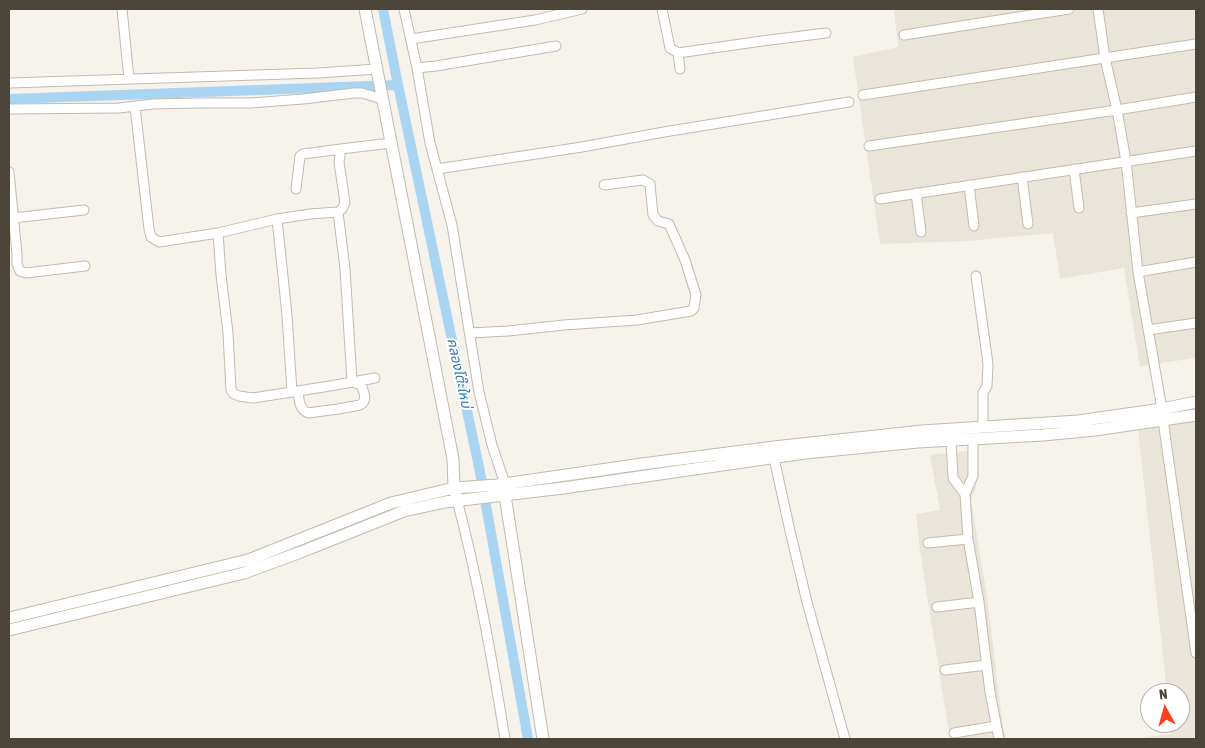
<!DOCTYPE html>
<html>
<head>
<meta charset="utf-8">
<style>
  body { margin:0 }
  #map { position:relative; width:1205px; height:748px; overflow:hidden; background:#f6f3ec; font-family:"Asap Condensed",sans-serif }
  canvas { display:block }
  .frame { position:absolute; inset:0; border:10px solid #4b4439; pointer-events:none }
  .north { position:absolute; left:1140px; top:683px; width:50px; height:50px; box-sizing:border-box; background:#fff; border:1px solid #b7b4b0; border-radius:50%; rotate:353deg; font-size:14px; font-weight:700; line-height:20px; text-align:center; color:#4b4439 }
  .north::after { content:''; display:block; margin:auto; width:18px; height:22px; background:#fc3f1d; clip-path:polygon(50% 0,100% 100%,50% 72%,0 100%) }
</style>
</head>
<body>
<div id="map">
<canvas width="1205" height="748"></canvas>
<div class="frame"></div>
<div class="north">N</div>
</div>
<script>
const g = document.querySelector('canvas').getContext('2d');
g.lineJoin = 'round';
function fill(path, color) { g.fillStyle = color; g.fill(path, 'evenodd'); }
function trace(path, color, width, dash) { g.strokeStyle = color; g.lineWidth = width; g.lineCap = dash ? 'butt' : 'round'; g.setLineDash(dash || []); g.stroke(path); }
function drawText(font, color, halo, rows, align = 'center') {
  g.font = font + ' "Asap Condensed","Noto Sans Thai",sans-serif'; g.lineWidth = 4; g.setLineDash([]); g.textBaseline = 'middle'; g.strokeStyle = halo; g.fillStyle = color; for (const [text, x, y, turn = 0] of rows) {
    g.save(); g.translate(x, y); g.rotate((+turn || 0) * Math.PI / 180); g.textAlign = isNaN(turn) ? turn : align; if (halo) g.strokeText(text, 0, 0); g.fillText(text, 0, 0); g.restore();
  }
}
fill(new Path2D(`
  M 894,9 L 1196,9 L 1196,358 L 1154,364 L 1140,367 L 1124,268 L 1060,279 L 1053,233 L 968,241 L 880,244 L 853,57 L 898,47 Z
  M 1196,421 L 1196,739 L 1134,739 L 1171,734 L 1170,723 L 1180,723 L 1180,693 L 1167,693 L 1138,429 Z
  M 973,450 L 976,488 L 971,500 L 987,596 L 1002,720 L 1006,739 L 950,739 L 920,551 L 916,514 L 940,510 L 930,455 Z`), '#eae5da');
trace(new Path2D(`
  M 383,9 L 398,85 L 480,472 L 528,739
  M 9,99 L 398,85`), '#a9d4f2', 10);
const minor = new Path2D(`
  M 122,9 L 129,79
  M 404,9 L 417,68 L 430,143 L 452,225 L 479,392 L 492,445 L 505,484
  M 662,9 L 670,48 L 678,53 L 762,41 L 826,33
  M 1098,9 L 1105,58 L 1117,110 L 1126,161 L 1138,272 L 1162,409
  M 904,35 L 1069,9
  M 411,39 L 535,20 L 582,9
  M 678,53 L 680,69
  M 417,68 L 436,66 L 556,46
  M 9,83 L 318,73 L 377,69
  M 863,95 L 1196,44
  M 135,107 L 149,229 L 151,237 L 159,242 L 218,233 L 277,219 L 310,214 L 338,212 L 342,209 L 345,203 L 339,162 L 341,149 L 391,143
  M 9,109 L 119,108 L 153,104 L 198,103 L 251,103 L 303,99 L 354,93 L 362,93 L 382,99
  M 869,146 L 1117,110 L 1196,97
  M 437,169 L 582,147 L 664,132 L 849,102
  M 1074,169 L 1079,208
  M 9,172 L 17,254 L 17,264 L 20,271 L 26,273 L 85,266
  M 1022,177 L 1028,224
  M 969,185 L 974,226
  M 296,189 L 300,156 L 303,154 L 341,149
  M 916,193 L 921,232
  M 880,199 L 1196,151
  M 338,212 L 345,269 L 352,382
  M 1131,213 L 1196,204
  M 13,218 L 84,210
  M 277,219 L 287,315 L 292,392
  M 218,233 L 221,275 L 228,333 L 231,390 L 234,394 L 239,396 L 253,398 L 330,386 L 375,378
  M 1138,272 L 1196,262
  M 976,276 L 988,364 L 987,386 L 983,393 L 983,427
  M 1148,330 L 1196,323
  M 470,333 L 508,331 L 564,325 L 637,320 L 691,311 L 694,308 L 696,295 L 685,260 L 669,224 L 658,221 L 653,215 L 650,184 L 643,180 L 604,185
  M 298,391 C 299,400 299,409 308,413 L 338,409 L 360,405 C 368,401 364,392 361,385 L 352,382
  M 1163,420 L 1196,653
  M 973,439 L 973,476 L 965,494 L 968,539 L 979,602 L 990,692 L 999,739
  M 951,440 L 953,478 L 965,494
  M 774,458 L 790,531 L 807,602 L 845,739
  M 457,500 C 478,579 492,659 505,739
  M 928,543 L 968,539
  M 937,607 L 979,602
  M 945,670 L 987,665
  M 954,733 L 996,726`);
const tertiary = new Path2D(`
  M 365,9 L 453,459 L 454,488 L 456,496
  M 505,489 L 505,495 L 543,739
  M 9,618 L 248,560 L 391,503 L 454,488 L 497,485 L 642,464 L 774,447 L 922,431 L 1078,421 L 1162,409 L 1196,402
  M 9,630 L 244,573 L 301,552 L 404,511 L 445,502 L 563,488 L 805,453 L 918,442 L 1043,435 L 1095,430 L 1196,415`);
trace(minor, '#c2bbae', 11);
trace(tertiary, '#c2bbae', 13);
trace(minor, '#fff', 9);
trace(tertiary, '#fff', 11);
drawText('italic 14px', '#2e7ab2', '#fff', [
  ["คลองโต๊ะใหม่",459,373,78]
]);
</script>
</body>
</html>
